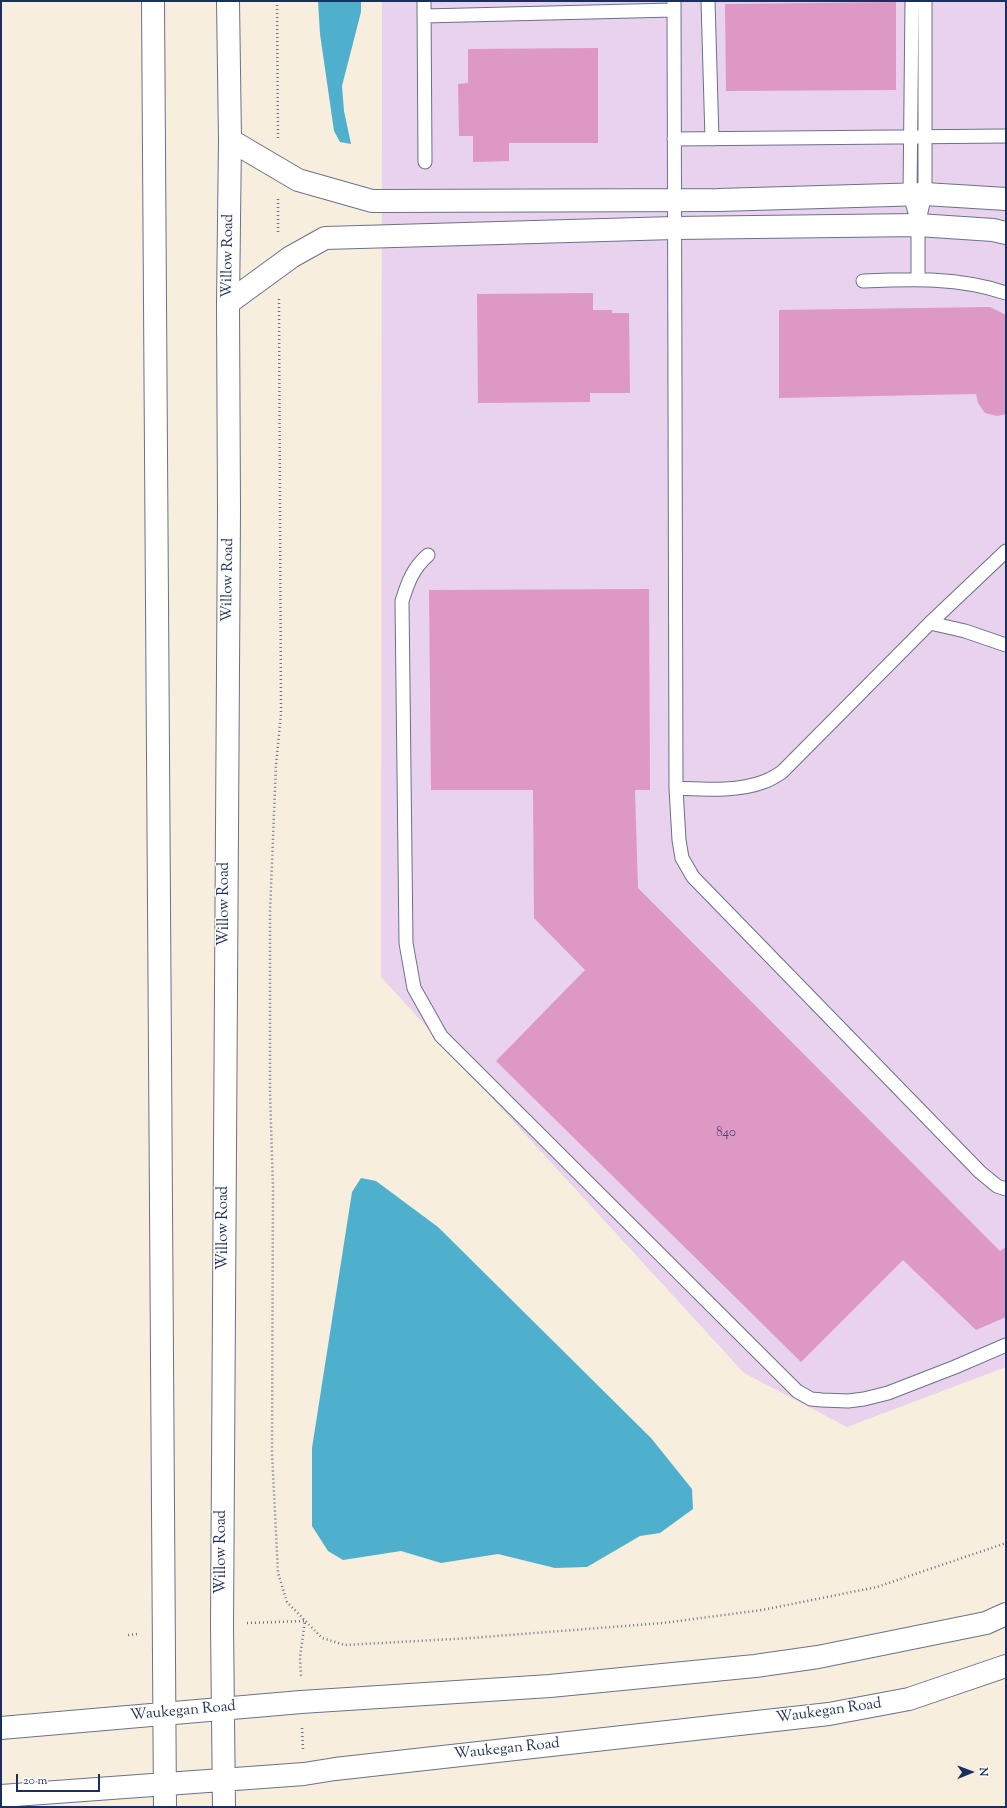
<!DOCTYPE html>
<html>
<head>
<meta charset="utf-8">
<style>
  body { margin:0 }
  #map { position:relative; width:1007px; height:1808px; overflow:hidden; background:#f8eedd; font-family:"Sorts Mill Goudy",serif }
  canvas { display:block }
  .frame { position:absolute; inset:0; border:2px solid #1b2f5e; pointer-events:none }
  .north { position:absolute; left:951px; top:1752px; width:40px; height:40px; -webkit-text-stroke:3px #fdfcf7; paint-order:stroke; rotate:89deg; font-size:11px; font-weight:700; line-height:16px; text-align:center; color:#1b2f5e }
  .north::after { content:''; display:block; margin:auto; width:14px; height:18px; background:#1b2f5e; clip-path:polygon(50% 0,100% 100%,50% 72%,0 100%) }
  .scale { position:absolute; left:16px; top:1774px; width:84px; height:18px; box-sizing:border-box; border:2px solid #1b2f5e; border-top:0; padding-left:5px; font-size:12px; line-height:14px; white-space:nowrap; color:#1b2f5e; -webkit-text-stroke:3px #fdfcf7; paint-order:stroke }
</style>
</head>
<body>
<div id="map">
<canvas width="1007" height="1808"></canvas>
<div class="frame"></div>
<div class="north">N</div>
<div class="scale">20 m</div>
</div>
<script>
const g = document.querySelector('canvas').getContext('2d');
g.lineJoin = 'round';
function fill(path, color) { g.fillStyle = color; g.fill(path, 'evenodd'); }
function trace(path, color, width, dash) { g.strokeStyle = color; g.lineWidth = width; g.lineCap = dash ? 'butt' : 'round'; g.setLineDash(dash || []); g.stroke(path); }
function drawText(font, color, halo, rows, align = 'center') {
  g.font = font + ' "Sorts Mill Goudy",serif'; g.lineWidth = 3; g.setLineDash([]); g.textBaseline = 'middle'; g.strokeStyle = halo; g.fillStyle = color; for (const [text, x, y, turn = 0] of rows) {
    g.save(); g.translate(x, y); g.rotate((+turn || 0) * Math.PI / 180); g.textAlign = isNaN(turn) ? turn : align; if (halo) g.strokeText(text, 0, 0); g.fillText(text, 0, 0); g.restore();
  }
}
fill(new Path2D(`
  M 382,1 L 1006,1 L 1006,1367 L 847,1427 L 744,1373 L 381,977 Z`), '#e9d2ed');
fill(new Path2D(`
  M 318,1 L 361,1 L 361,12 L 342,86 L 344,111 L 351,144 L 340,142 L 334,131 L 320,34 Z
  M 361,1178 L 376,1181 L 438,1227 L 651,1438 L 692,1489 L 693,1509 L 660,1533 L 640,1536 L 587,1567 L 555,1568 L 498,1554 L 441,1563 L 401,1551 L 343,1560 L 328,1551 L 312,1526 L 312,1448 L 352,1192 Z`), '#4fb0ce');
fill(new Path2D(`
  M 896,2 L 896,90 L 726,91 L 725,4 Z
  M 598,48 L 598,143 L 509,143 L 509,161 L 473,162 L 473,136 L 459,136 L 458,84 L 468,83 L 468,49 Z
  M 593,293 L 593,310 L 612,310 L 612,313 L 629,313 L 630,393 L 590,393 L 590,402 L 478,403 L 477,294 Z
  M 990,307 L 1006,315 L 1006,414 L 997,416 L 985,413 L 978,403 L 976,394 L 779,398 L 779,310 Z
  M 649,589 L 650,790 L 635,790 L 638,888 L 1000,1251 L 1006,1247 L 1006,1317 L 976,1330 L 903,1260 L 801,1362 L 496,1061 L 585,970 L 534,918 L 533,790 L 431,790 L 429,590 Z`), '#de98c4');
const service = new Path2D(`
  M 424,1 L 425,162
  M 674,1 L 676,788 L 679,840 L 682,858 L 693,877 L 980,1172 L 997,1186 L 1006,1189
  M 708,1 L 712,139
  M 912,1 L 910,195 L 918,223
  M 424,16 L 674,10
  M 674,139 L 1006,136
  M 918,279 L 918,225 L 925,194 L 925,1
  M 863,281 C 911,279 959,277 1006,293
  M 428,555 C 413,568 408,582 402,601 L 406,943 L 414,988 L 441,1036 L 797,1391 L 811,1399 L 822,1400 L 848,1401 L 864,1399 L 888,1393 L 955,1367 L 1006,1345
  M 930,623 L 965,631 L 1006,645
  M 676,788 C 702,789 738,792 763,782 C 770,780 776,776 782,772 L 930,623 L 1006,551`);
const minor = new Path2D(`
  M 230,140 L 298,180 L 372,201 L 718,200 L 925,194 L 1006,199
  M 228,303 L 291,257 L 325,238 L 674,228 L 918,225 L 993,230 L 1006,233`);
const primary = new Path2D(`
  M 153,1 L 165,1807
  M 1,1728 L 301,1702 L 550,1686 L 755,1666 L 818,1657 L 986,1623 L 1006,1614
  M 1,1796 L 304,1774 L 335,1769 L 829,1714 L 909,1699 L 1006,1666
  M 224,1807 L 222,1625 L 229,510 L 228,303 L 230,140 L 228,1`);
trace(service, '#68728a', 15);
trace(minor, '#68728a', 24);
trace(primary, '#68728a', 24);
trace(new Path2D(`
  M 277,1 L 278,138
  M 278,199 L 278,234
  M 279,299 L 281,714 L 276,765 L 270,912 L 270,1092 L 273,1188 L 272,1453 L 278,1573 L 287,1602 L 322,1638 L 345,1645 L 471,1638 L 663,1623 L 762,1610 L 877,1587 L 1006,1543
  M 247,1623 L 305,1621 L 300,1657 L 301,1677
  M 128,1635 L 138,1634
  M 302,1728 L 303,1749`), '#68728a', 2.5, [1, 3]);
trace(service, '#fff', 13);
trace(minor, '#fff', 22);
trace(primary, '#fff', 22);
drawText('13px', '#4c4978', null, [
  ["840",726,1134]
]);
drawText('15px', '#1b2f5e', '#fdfcf7', [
  ["Willow Road",229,256,-89],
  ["Willow Road",229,580,-89],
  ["Willow Road",225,904,-90],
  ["Willow Road",224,1228,-90],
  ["Willow Road",222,1552,-90],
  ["Waukegan Road",183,1712,-5],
  ["Waukegan Road",829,1712,-8],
  ["Waukegan Road",507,1750,-6]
]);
</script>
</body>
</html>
